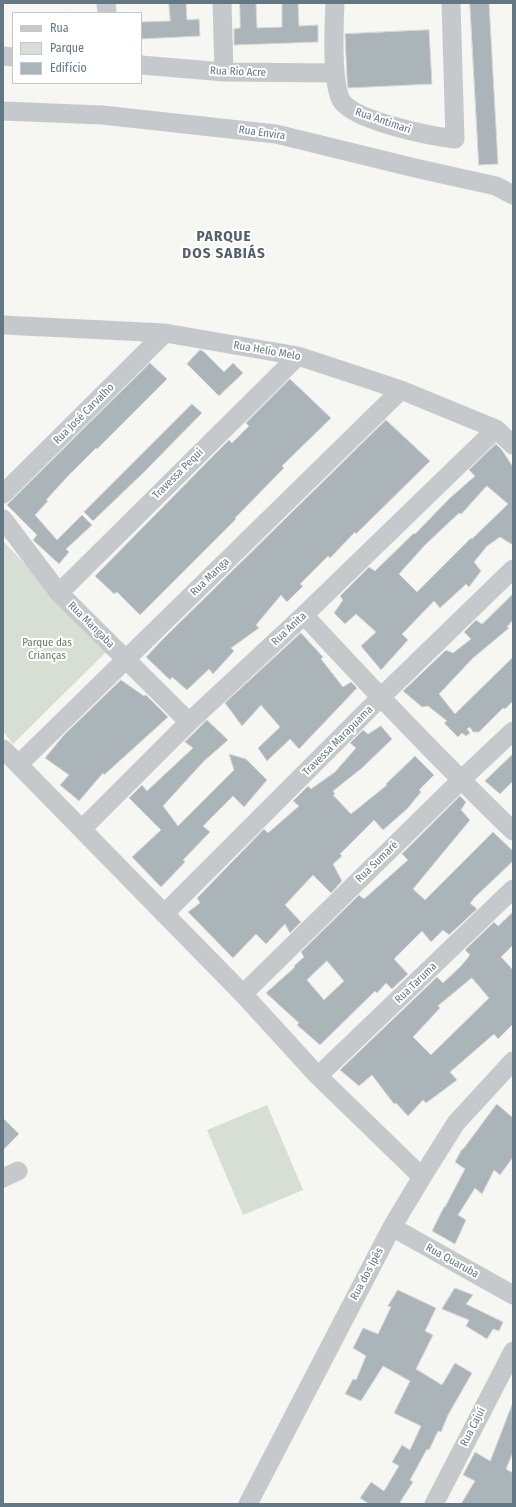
<!DOCTYPE html>
<html>
<head>
<meta charset="utf-8">
<style>
  body { margin:0 }
  #map { position:relative; width:516px; height:1507px; overflow:hidden; background:#f6f6f2; font-family:"Fira Sans Condensed",sans-serif }
  canvas { display:block }
  .frame { position:absolute; inset:0; border:4px solid #647785; pointer-events:none }
  .legend { position:absolute; left:12px; top:12px; width:130px; height:72px; box-sizing:border-box; background:#fff; border:1px solid #c1c9ce; margin:0; padding:5px 7px; list-style:none; font-size:12px; color:#647785 }
  .legend li { display:flex; align-items:center; gap:8px; height:20px }
  .legend b { width:20px; border:1px solid #c1c9ce }
</style>
</head>
<body>
<div id="map">
<canvas width="516" height="1507"></canvas>
<div class="frame"></div>
<ul class="legend">
<li><b style="height:5px;background:#c6c9cc"></b>Rua</li>
<li><b style="height:11px;background:#d7ded3"></b>Parque</li>
<li><b style="height:11px;background:#abb4b9"></b>Edifício</li>
</ul>
</div>
<script>
const g = document.querySelector('canvas').getContext('2d');
g.lineJoin = 'round';
function fill(path, color) { g.fillStyle = color; g.fill(path, 'evenodd'); }
function trace(path, color, width, dash) { g.strokeStyle = color; g.lineWidth = width; g.lineCap = dash ? 'butt' : 'round'; g.setLineDash(dash || []); g.stroke(path); }
function drawText(font, color, halo, rows, align = 'center') {
  g.font = font + ' "Fira Sans Condensed",sans-serif'; g.lineWidth = 4; g.setLineDash([]); g.textBaseline = 'middle'; g.strokeStyle = halo; g.fillStyle = color; for (const [text, x, y, turn = 0] of rows) {
    g.save(); g.translate(x, y); g.rotate((+turn || 0) * Math.PI / 180); g.textAlign = isNaN(turn) ? turn : align; if (halo) g.strokeText(text, 0, 0); g.fillText(text, 0, 0); g.restore();
  }
}
fill(new Path2D(`
  M 3,541 L 108,650 L 13,744 L 3,731 Z
  M 267,1105 L 303,1190 L 243,1215 L 207,1130 Z`), '#d7ded3');
const building = new Path2D(`
  M 169,3 L 186,3 L 187,20 L 199,19 L 200,36 L 141,39 L 141,22 L 170,21 Z
  M 240,3 L 256,3 L 257,28 L 282,27 L 282,3 L 298,3 L 299,26 L 318,25 L 318,42 L 234,45 L 234,29 L 240,28 Z
  M 470,3 L 489,3 L 498,164 L 479,165 Z
  M 429,30 L 432,84 L 348,88 L 347,78 L 345,34 Z
  M 200,350 L 203,351 L 224,372 L 233,363 L 243,373 L 219,396 L 187,364 Z
  M 150,363 L 167,379 L 97,449 L 96,448 L 69,475 L 46,500 L 48,501 L 35,515 L 57,540 L 82,515 L 92,525 L 66,549 L 69,552 L 59,564 L 34,541 L 33,540 L 37,535 L 7,505 Z
  M 290,379 L 331,418 L 282,466 L 284,468 L 235,518 L 236,519 L 140,615 L 117,592 L 114,594 L 95,576 L 215,454 L 229,440 L 232,443 L 249,426 L 246,423 Z
  M 192,404 L 202,413 L 143,473 L 93,521 L 84,512 Z
  M 386,420 L 430,461 L 356,534 L 355,532 L 330,558 L 328,556 L 300,584 L 303,586 L 287,602 L 281,595 L 256,625 L 259,628 L 231,648 L 234,651 L 213,674 L 209,669 L 187,690 L 172,677 L 170,680 L 146,657 L 163,639 Z
  M 496,444 L 502,450 L 513,467 L 513,545 L 500,537 L 487,546 L 474,562 L 481,571 L 469,587 L 466,584 L 440,608 L 434,601 L 402,634 L 408,640 L 381,670 L 361,646 L 376,632 L 356,614 L 345,624 L 334,613 L 343,600 L 340,596 L 369,567 L 375,571 L 414,533 L 415,534 L 450,498 L 475,476 L 469,470 ZM 487,486 L 508,504 L 472,539 L 471,538 L 417,592 L 399,574 L 425,545 L 459,513 L 461,514 Z
  M 513,594 L 513,620 L 507,627 L 509,628 L 473,658 L 439,694 L 455,714 L 513,657 L 513,701 L 505,709 L 503,708 L 479,732 L 473,732 L 470,727 L 467,729 L 470,733 L 466,736 L 462,733 L 458,737 L 444,723 L 447,721 L 428,706 L 422,707 L 403,691 L 446,650 L 453,653 L 471,639 L 464,632 L 476,620 L 482,624 Z
  M 301,633 L 323,657 L 321,659 L 343,687 L 351,682 L 357,688 L 299,749 L 290,739 L 267,761 L 258,748 L 280,727 L 261,705 L 242,726 L 225,703 Z
  M 121,680 L 144,696 L 146,695 L 168,717 L 104,775 L 103,773 L 79,801 L 60,785 L 69,775 L 45,758 L 64,735 Z
  M 207,720 L 228,740 L 204,761 L 163,806 L 178,826 L 234,770 L 229,754 L 246,759 L 267,780 L 244,807 L 233,796 L 203,826 L 210,832 L 183,860 L 185,862 L 161,887 L 132,857 L 161,830 L 129,798 L 142,785 L 147,791 L 193,748 L 185,742 Z
  M 381,726 L 392,739 L 362,768 L 333,791 L 335,794 L 333,795 L 351,814 L 387,785 L 386,784 L 415,756 L 434,775 L 419,790 L 421,792 L 407,809 L 383,830 L 374,820 L 340,854 L 342,856 L 333,864 L 342,881 L 331,893 L 313,875 L 285,905 L 301,922 L 290,933 L 285,924 L 266,944 L 256,934 L 233,958 L 188,912 L 200,903 L 197,898 L 264,829 L 268,833 L 299,806 L 293,801 L 308,786 L 311,789 L 335,772 L 356,748 L 350,743 L 363,730 L 368,734 Z
  M 513,754 L 513,781 L 500,794 L 485,781 Z
  M 460,796 L 466,802 L 461,810 L 470,820 L 413,889 L 425,900 L 493,832 L 513,851 L 513,861 L 473,899 L 473,900 L 470,903 L 477,909 L 449,935 L 443,930 L 431,942 L 422,931 L 394,959 L 408,974 L 392,989 L 386,983 L 377,993 L 375,991 L 320,1045 L 297,1025 L 299,1023 L 266,993 L 295,967 L 294,966 L 304,957 L 301,952 L 359,895 L 364,899 L 408,860 L 402,854 ZM 327,961 L 344,981 L 324,1000 L 307,980 Z
  M 513,912 L 513,945 L 501,957 L 513,970 L 513,1024 L 498,1039 L 494,1034 L 450,1072 L 457,1080 L 426,1103 L 423,1100 L 408,1116 L 396,1103 L 394,1104 L 372,1075 L 359,1086 L 340,1070 L 437,977 L 443,983 L 461,966 L 470,955 L 465,950 L 494,922 L 498,926 ZM 472,978 L 489,998 L 431,1055 L 413,1037 L 440,1008 L 438,1006 Z
  M 497,1104 L 513,1118 L 513,1157 L 500,1175 L 494,1170 L 482,1194 L 475,1188 L 458,1215 L 466,1220 L 455,1244 L 432,1231 L 444,1207 L 445,1207 L 465,1169 L 455,1162 L 462,1149 L 463,1149 Z
  M 3,1118 L 19,1134 L 3,1150 Z
  M 455,1288 L 473,1295 L 466,1304 L 503,1322 L 499,1331 L 493,1329 L 487,1339 L 466,1326 L 469,1320 L 442,1309 Z
  M 398,1290 L 436,1308 L 425,1331 L 433,1335 L 416,1369 L 442,1385 L 455,1363 L 472,1373 L 448,1415 L 441,1432 L 438,1431 L 429,1450 L 427,1449 L 410,1480 L 413,1482 L 400,1502 L 403,1504 L 369,1504 L 360,1498 L 371,1482 L 384,1491 L 399,1466 L 392,1462 L 402,1445 L 410,1450 L 421,1426 L 394,1413 L 410,1381 L 383,1366 L 361,1401 L 345,1394 L 353,1379 L 356,1380 L 366,1356 L 353,1348 L 363,1328 L 378,1334 L 391,1307 L 388,1306 Z
  M 512,1405 L 513,1452 L 506,1469 L 513,1473 L 513,1504 L 461,1504 L 475,1481 L 463,1475 L 475,1452 L 490,1461 Z`);
fill(building, '#abb4b9');
trace(building, '#d7d7d5', 1);
trace(new Path2D(`
  M 106,3 L 107,13
  M 222,3 L 224,72
  M 335,3 C 334,27 331,79 341,100 C 353,121 431,136 455,139 L 451,3
  M 3,56 L 13,57
  M 141,65 L 224,72 L 335,73
  M 3,111 L 102,115 L 276,134 L 415,168 L 496,186 L 513,195
  M 3,325 L 165,333 L 298,356 L 401,390 L 496,429 L 513,445
  M 3,494 L 165,333
  M 3,519 L 59,593 L 189,722
  M 59,593 L 298,356
  M 304,615 C 372,689 441,761 513,831
  M 3,749 L 243,994 L 318,1076 L 422,1177
  M 19,764 L 401,390
  M 82,829 L 189,722 L 304,615 L 496,429
  M 164,914 L 380,698 L 513,569
  M 243,994 L 461,780 L 513,731
  M 318,1076 L 513,889
  M 3,1178 L 18,1171
  M 392,1227 L 513,1295
  M 248,1504 L 392,1227 L 422,1177 L 456,1123 L 513,1061
  M 434,1504 L 513,1351`), '#c6c9cc', 19);
drawText('11px', '#647785', '#fff', [
  ["Rua Rio Acre",238,72,2],
  ["Rua Antimari",383,121,19],
  ["Rua Envira",262,133,8],
  ["Rua Helio Melo",267,351,10],
  ["Rua José Carvalho",84,414,-45],
  ["Travessa Pequi",178,474,-45],
  ["Rua Manga",210,577,-44],
  ["Rua Mangaba",91,625,45],
  ["Rua Anita",289,629,-43],
  ["Travessa Marapuama",338,741,-45],
  ["Rua Sumaré",377,862,-44],
  ["Rua Taruma",416,983,-44],
  ["Rua Quaruba",452,1261,29],
  ["Rua dos Ipês",367,1274,-62],
  ["Rua Cajuí",473,1427,-63]
]);
drawText('11px', '#697c63', '#fff', [
  ["Parque das",47,643],
  ["Crianças",47,656]
]);
g.letterSpacing = '1px';
drawText('bold 15px', '#526069', '#fff', [
  ["PARQUE",224,237],
  ["DOS SABIÁS",224,254]
]);
g.letterSpacing = '0px';
</script>
</body>
</html>
